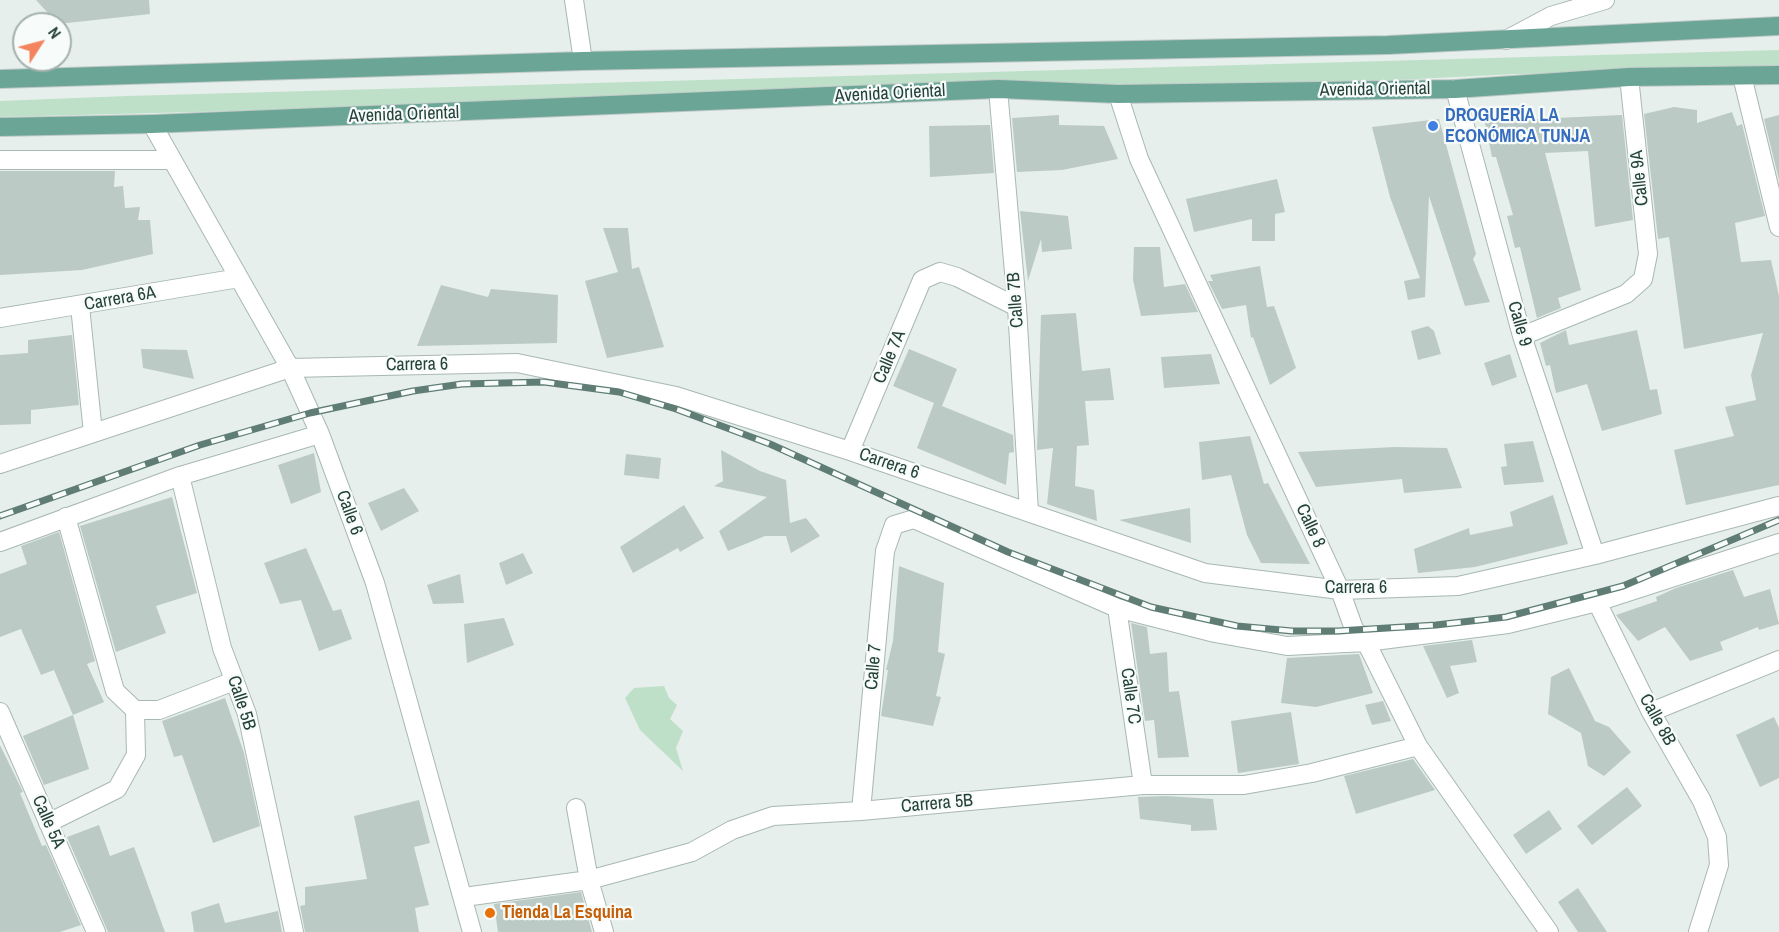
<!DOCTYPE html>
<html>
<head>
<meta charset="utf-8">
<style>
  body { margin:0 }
  #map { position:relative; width:1779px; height:932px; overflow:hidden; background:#e6efeb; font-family:"Archivo Narrow",sans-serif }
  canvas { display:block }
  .north { position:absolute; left:12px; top:12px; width:60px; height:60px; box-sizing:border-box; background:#f7fbf9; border:2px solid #a3b1ad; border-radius:50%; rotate:54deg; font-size:16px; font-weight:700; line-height:24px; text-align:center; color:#24423a }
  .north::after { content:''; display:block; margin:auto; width:21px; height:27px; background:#f4845f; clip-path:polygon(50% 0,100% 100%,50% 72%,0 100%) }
</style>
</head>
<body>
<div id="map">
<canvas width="1779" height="932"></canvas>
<div class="north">N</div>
</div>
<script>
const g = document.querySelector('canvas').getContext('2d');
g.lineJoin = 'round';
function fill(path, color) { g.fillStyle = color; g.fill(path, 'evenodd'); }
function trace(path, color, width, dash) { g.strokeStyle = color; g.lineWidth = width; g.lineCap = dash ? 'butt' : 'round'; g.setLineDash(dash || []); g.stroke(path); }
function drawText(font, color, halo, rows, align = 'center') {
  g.font = font + ' "Archivo Narrow",sans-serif'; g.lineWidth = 4.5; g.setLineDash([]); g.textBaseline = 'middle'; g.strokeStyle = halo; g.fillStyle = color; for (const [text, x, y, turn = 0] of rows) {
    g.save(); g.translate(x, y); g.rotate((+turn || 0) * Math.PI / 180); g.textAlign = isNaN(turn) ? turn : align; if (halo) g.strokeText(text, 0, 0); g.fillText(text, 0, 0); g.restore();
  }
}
fill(new Path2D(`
  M 1779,50 L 1779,71 L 1515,74 L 1357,82 L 0,117 L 0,101 L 127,96 Z
  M 664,686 L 669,698 L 677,705 L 670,719 L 683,731 L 676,748 L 683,771 L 640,730 L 625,698 L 634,688 Z`), '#bfe0c8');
fill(new Path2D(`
  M 36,0 L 149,0 L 150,14 L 58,24 Z
  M 1674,107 L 1697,110 L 1697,123 L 1732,112 L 1737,126 L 1742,124 L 1765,216 L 1735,223 L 1741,262 L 1771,260 L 1779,296 L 1779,485 L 1686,505 L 1674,450 L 1734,436 L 1725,407 L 1756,400 L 1751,375 L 1763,333 L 1684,349 L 1669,237 L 1658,239 L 1644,114 Z
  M 1059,115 L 1059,125 L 1104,126 L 1118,159 L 1062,170 L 1017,172 L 1012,118 Z
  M 1510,115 L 1511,120 L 1622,115 L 1633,220 L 1595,227 L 1588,151 L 1545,153 L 1581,290 L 1558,298 L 1561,308 L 1537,318 L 1520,247 L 1515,248 L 1507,216 L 1513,215 L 1496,157 L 1492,157 L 1484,118 Z
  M 1779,115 L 1779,180 L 1764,119 Z
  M 1439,119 L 1476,254 L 1473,259 L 1490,302 L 1465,306 L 1429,196 L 1425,297 L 1408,300 L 1404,281 L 1420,278 L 1390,197 L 1372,127 Z
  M 990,125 L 994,173 L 930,177 L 929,126 Z
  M 0,171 L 115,171 L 114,187 L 123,186 L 125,208 L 140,207 L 138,220 L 150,220 L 153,254 L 82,270 L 0,275 Z
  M 1277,179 L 1285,212 L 1275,214 L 1275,241 L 1252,241 L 1252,219 L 1194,232 L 1186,199 Z
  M 1020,211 L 1068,216 L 1072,249 L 1042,252 L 1041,239 L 1028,281 Z
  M 603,228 L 628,228 L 632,269 L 639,267 L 664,347 L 607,358 L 585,281 L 618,272 Z
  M 1134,247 L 1160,247 L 1164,287 L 1185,284 L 1198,312 L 1141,316 L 1133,280 Z
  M 1260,266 L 1267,307 L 1274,306 L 1296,368 L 1270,385 L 1253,337 L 1251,338 L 1246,305 L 1222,309 L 1208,281 L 1213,281 L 1210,275 Z
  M 441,285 L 488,297 L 491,289 L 558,295 L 557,343 L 417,346 Z
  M 1076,313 L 1082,371 L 1110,368 L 1114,400 L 1085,401 L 1089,445 L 1077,446 L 1075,486 L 1094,490 L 1097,521 L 1047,504 L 1053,448 L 1037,450 L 1041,315 Z
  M 1428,326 L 1434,331 L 1441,354 L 1418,360 L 1411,331 Z
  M 1566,330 L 1569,345 L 1637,330 L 1650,390 L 1657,389 L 1662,414 L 1602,431 L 1587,384 L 1556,393 L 1550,365 L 1546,366 L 1540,343 Z
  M 72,335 L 79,405 L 31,410 L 31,424 L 0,425 L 0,355 L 28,353 L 28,340 Z
  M 141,349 L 187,350 L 194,379 L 143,368 Z
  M 909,349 L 957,369 L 942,406 L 1013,435 L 1014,452 L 1009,453 L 1006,485 L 917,448 L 934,403 L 893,386 Z
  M 1211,354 L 1220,384 L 1164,388 L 1161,357 Z
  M 1510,354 L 1517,377 L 1492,386 L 1484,363 Z
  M 1250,436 L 1264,484 L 1268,483 L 1310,564 L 1261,563 L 1247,535 L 1231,475 L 1202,480 L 1199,442 Z
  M 1533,441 L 1544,482 L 1504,485 L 1501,467 L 1507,466 L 1504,444 Z
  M 1395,447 L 1447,448 L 1462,488 L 1404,493 L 1402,479 L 1316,487 L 1298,452 Z
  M 721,450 L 760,471 L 786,480 L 790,523 L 806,518 L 820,536 L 791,553 L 786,536 L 765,536 L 728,551 L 719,531 L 767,497 L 714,486 L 723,481 Z
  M 314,453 L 321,492 L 291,504 L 278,465 Z
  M 626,454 L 661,458 L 659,479 L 624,475 Z
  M 404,488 L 419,511 L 381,531 L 368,503 Z
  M 1553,495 L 1568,544 L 1475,567 L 1418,573 L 1414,549 L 1469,528 L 1470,535 L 1513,526 L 1510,512 Z
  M 172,497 L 197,593 L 156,606 L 166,633 L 116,652 L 80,526 Z
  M 684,505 L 704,538 L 680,552 L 678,548 L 633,573 L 620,547 Z
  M 1190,508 L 1191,543 L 1119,520 Z
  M 59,532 L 95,661 L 87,664 L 104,702 L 73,715 L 54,670 L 41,675 L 21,629 L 0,637 L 0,574 L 27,564 L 21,546 Z
  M 306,548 L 333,611 L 341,609 L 352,639 L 319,651 L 301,600 L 280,604 L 264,563 Z
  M 523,553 L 533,573 L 506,585 L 499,563 Z
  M 899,566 L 944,583 L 938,652 L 945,654 L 936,696 L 941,697 L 933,726 L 881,716 L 888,670 L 886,670 L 893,641 Z
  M 1733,570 L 1744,597 L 1770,589 L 1779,624 L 1759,630 L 1758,627 L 1720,642 L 1723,650 L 1690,661 L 1665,627 L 1638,641 L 1616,615 L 1657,601 L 1656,597 L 1676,588 Z
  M 460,574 L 464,603 L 433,604 L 427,585 Z
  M 504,618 L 514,645 L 467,663 L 464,624 Z
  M 1131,623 L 1147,627 L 1150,654 L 1167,652 L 1169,692 L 1179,691 L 1189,757 L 1158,758 L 1154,720 L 1145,721 Z
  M 1472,640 L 1477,662 L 1450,666 L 1459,693 L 1447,698 L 1423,646 Z
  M 1359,654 L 1373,693 L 1316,707 L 1281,703 L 1287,658 Z
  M 1569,668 L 1595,721 L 1609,727 L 1631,752 L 1604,776 L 1588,766 L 1581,733 L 1548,714 L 1551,677 Z
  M 225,698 L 244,753 L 260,826 L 213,843 L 182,755 L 174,757 L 162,721 Z
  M 1383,701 L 1391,721 L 1372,725 L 1365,705 Z
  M 1291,712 L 1299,764 L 1238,773 L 1231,721 Z
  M 73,715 L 89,769 L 44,785 L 23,736 Z
  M 1774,717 L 1779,728 L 1779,778 L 1760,787 L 1736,735 Z
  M 0,745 L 23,792 L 20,793 L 42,846 L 46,845 L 81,925 L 60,932 L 0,932 Z
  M 1413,759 L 1435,790 L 1356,814 L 1344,776 Z
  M 1627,787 L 1642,806 L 1592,845 L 1577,826 Z
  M 1166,796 L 1213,799 L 1217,830 L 1191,831 L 1191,825 L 1140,819 L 1138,797 Z
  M 419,800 L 430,843 L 414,847 L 429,905 L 415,908 L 419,932 L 305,932 L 300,906 L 305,905 L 305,887 L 367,879 L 354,816 Z
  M 1549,810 L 1562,829 L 1526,854 L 1513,835 Z
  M 99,825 L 110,856 L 134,847 L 165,932 L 108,932 L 67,837 Z
  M 1578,888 L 1607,932 L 1578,932 L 1558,902 Z
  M 581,892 L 592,932 L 498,932 L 494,904 Z
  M 219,903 L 225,923 L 278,911 L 282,932 L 194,932 L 191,912 Z`), '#bbcac4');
const street = new Path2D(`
  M 574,0 L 583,61
  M 1506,40 L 1551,16 L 1605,0
  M 1742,76 L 1779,227
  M 998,89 L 1017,307 L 1029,512
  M 1455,89 L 1522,336 L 1595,555
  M 1118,94 L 1139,159 L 1340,590 L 1354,629 L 1366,642 L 1418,746 L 1549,932
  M 152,124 L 290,368 L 320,434 L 375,583 L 472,932
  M 0,160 L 172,160
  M 80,306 L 93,433
  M 0,318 L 239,278
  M 1522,336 L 1626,294 L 1643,279 L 1648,254 L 1629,77
  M 850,451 L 922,280 L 940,272 L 957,277 L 1017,307
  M 0,464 L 290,368 L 517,363 L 676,396 L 850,451 L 1205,573 L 1340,590 L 1458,586 L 1595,555 L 1779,506
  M 180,476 L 222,648 L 247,714 L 294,932
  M 66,517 L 115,691 L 135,710
  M 0,542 L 180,476 L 320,434
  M 1597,602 L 1651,712 L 1702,801 L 1717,837 L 1719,865 L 1698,932
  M 1117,608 L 1143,785
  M 135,710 L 159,710 L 234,681
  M 0,712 L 96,932
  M 1651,712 L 1779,660
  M 576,808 L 589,880 L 604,932
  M 861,811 L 885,551 L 894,525 L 914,519 L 1117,608 L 1215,633 L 1287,646 L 1366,642 L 1508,624 L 1597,602 L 1779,543
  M 48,823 L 117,789 L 136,755 L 135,710
  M 464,897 L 589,880 L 692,852 L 732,830 L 773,816 L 861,811 L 1143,785 L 1244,785 L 1312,773 L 1418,746`);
const primary = new Path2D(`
  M 0,79 L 583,61 L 1388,45 L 1779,26
  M 0,127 L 152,124 L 998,89 L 1118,94 L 1455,89 L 1629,77 L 1779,75`);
trace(street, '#a8b8b2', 20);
trace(primary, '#c2cac8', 20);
trace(street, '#fff', 18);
trace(primary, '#6aa596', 18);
const rail = new Path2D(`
  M 0,516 L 200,445 L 310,413 L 413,391 L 462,384 L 544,382 L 619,392 L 676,409 L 770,444 L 1008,552 L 1151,607 L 1237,626 L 1292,631 L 1338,631 L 1436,625 L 1506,617 L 1623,586 L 1779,520`);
trace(rail, '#5f7d75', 7);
trace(rail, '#f7fbf9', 4.5, [14]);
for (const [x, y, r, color] of [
  [1433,126,6,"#3f7fe0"],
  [490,913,6,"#e8710a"]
]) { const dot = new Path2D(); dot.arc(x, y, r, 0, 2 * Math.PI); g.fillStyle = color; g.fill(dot); trace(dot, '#f7fbf9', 2); }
drawText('18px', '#24423a', '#f7fbf9', [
  ["Avenida Oriental",1375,90,-1],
  ["Avenida Oriental",890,94,-3],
  ["Avenida Oriental",404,115,-2],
  ["Calle 9A",1640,178,-96],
  ["Carrera 6A",120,299,-10],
  ["Calle 7B",1016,300,-94],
  ["Calle 9",1519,324,74],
  ["Calle 7A",890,357,-67],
  ["Carrera 6",417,365,-1],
  ["Carrera 6",889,464,19],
  ["Calle 6",349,513,70],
  ["Calle 8",1310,526,65],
  ["Carrera 6",1356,588],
  ["Calle 7",874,667,-85],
  ["Calle 7C",1130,696,82],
  ["Calle 5B",241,703,72],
  ["Calle 8B",1657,720,61],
  ["Carrera 5B",937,804,-5],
  ["Calle 5A",48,822,66]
]);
drawText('bold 18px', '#366cbe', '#f7fbf9', [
  ["DROGUERÍA LA",1445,116],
  ["ECONÓMICA TUNJA",1445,137]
], 'left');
drawText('bold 18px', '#c56008', '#f7fbf9', [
  ["Tienda La Esquina",502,913]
], 'left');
</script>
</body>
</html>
